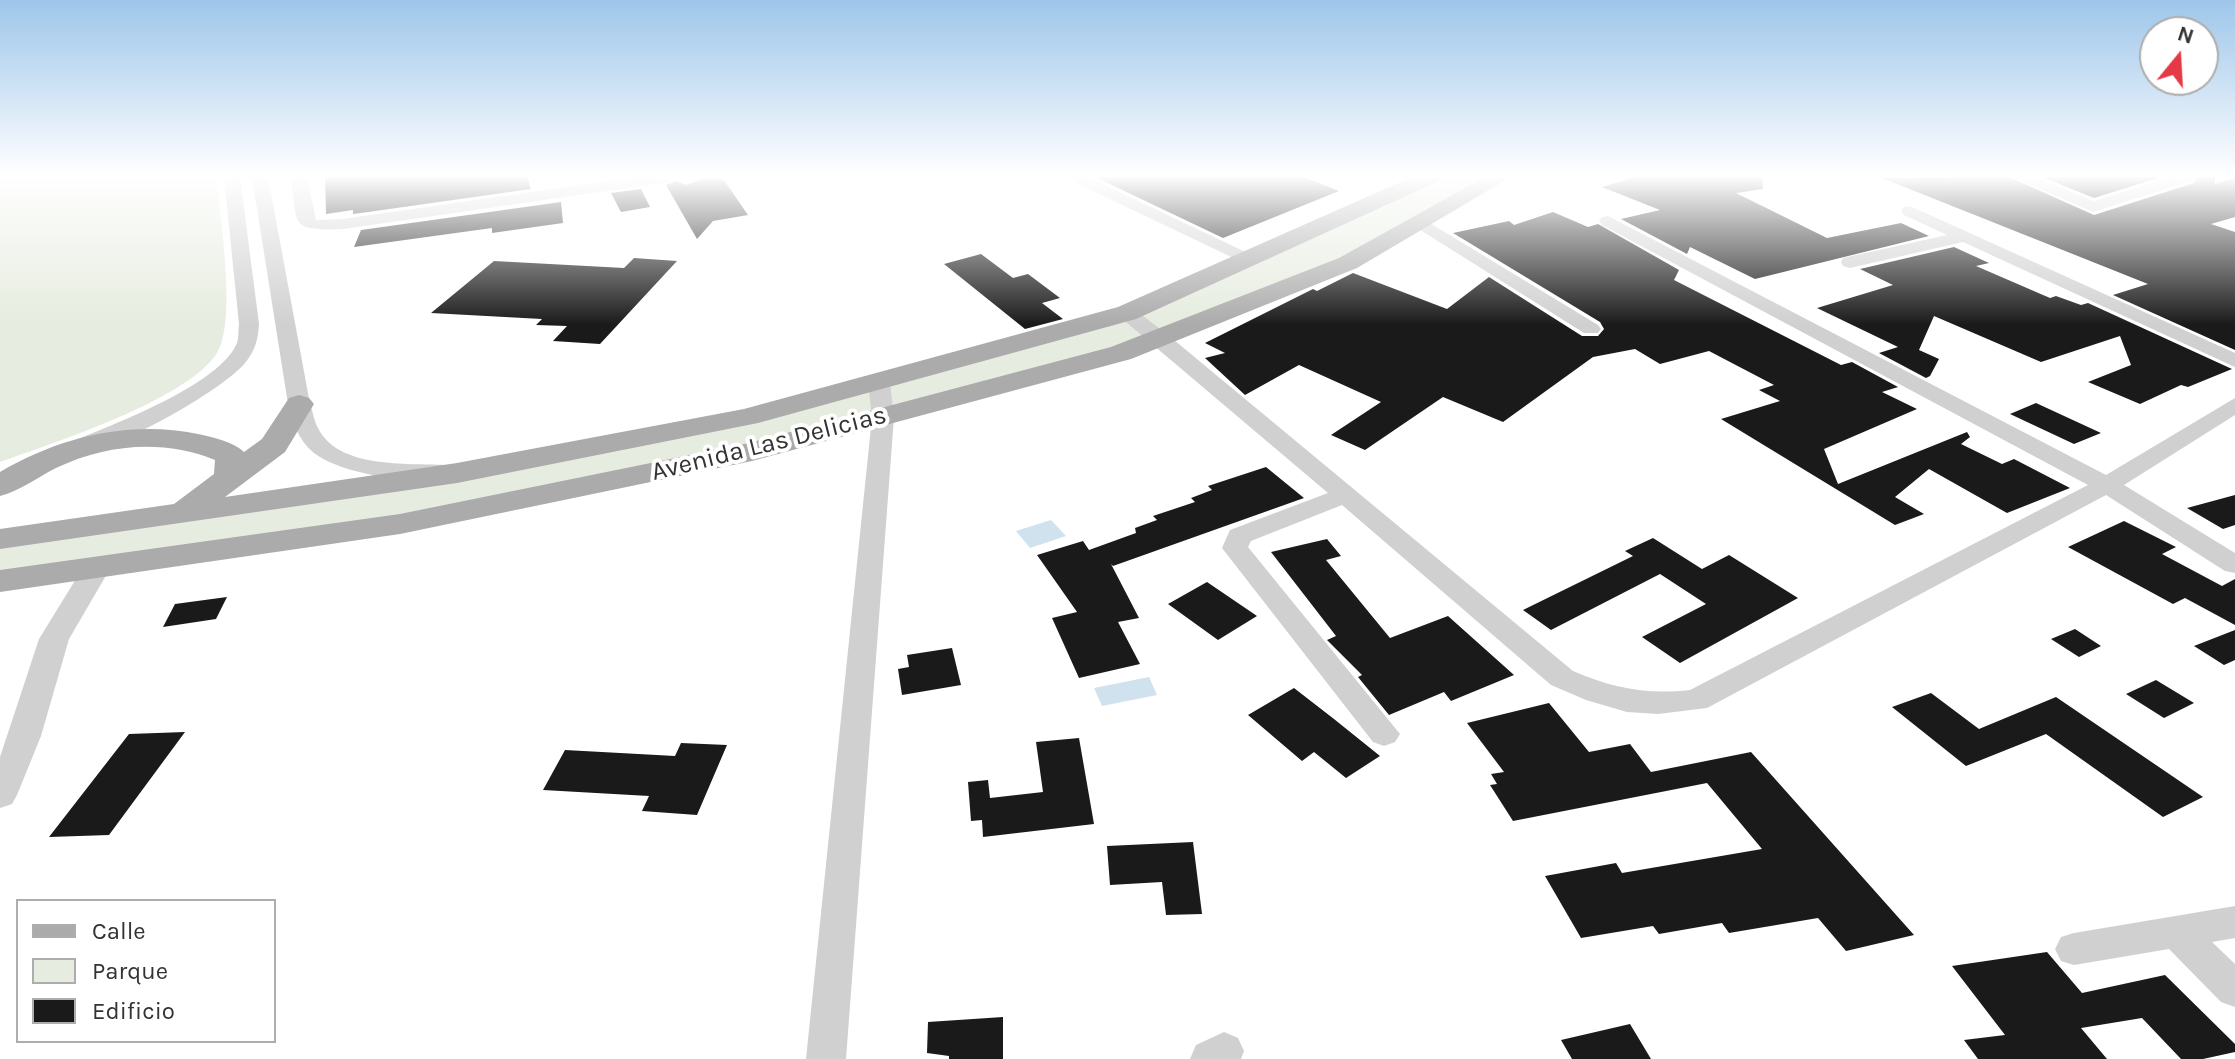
<!DOCTYPE html>
<html>
<head>
<meta charset="utf-8">
<style>
  body { margin:0 }
  #map { position:relative; width:2235px; height:1059px; overflow:hidden; background:#fff; font-family:Karla,sans-serif }
  canvas { display:block }
  .legend { position:absolute; left:16px; top:899px; width:260px; height:144px; box-sizing:border-box; background:#fff; border:2px solid #adadad; margin:0; padding:10px 14px; list-style:none; font-size:24px; color:#333 }
  .legend li { display:flex; align-items:center; gap:16px; height:40px }
  .legend b { width:40px; border:2px solid #adadad }
  .north { position:absolute; left:2139px; top:16px; width:80px; height:80px; box-sizing:border-box; background:#fff; border:2px solid #adadad; border-radius:50%; rotate:18deg; font-size:22px; font-weight:700; line-height:32px; text-align:center; color:#333 }
  .north::after { content:''; display:block; margin:auto; width:28px; height:36px; background:#e63946; clip-path:polygon(50% 0,100% 100%,50% 72%,0 100%) }
</style>
</head>
<body>
<div id="map">
<canvas width="2235" height="1059"></canvas>
<ul class="legend">
<li><b style="height:10px;background:#ababab"></b>Calle</li>
<li><b style="height:22px;background:#e6ecdf"></b>Parque</li>
<li><b style="height:22px;background:#1a1a1a"></b>Edificio</li>
</ul>
<div class="north">N</div>
</div>
<script>
const g = document.querySelector('canvas').getContext('2d');
g.lineJoin = 'round';
function fill(path, color) { g.fillStyle = color; g.fill(path, 'evenodd'); }
function drawText(font, color, halo, rows, align = 'center') {
  g.font = font + ' Karla,sans-serif'; g.lineWidth = 8; g.setLineDash([]); g.textBaseline = 'middle'; g.strokeStyle = halo; g.fillStyle = color; for (const [text, x, y, turn = 0] of rows) {
    g.save(); g.translate(x, y); g.rotate((+turn || 0) * Math.PI / 180); g.textAlign = isNaN(turn) ? turn : align; if (halo) g.strokeText(text, 0, 0); g.fillText(text, 0, 0); g.restore();
  }
}
fill(new Path2D(`
  M 0,177 L 216,177 C 220,216 237,321 217,353 C 187,400 53,443 0,462 Z
  M 1428,177 L 1500,177 L 1348,263 L 1161,339 L 752,452 L 400,524 L 0,581 L 0,539 L 747,417 L 1127,313 Z`), '#e6ecdf');
fill(new Path2D(`
  M 1051,520 L 1066,536 L 1030,548 L 1016,531 Z
  M 1149,677 L 1157,695 L 1102,706 L 1094,688 Z`), '#cfe2ee');
fill(new Path2D(`
  M 325,177 L 527,177 L 531,189 L 368,212 L 353,214 L 353,210 L 326,214 Z
  M 711,177 L 724,180 L 748,215 L 713,221 L 697,239 L 666,185 L 677,181 L 685,185 Z
  M 1095,177 L 1304,177 L 1339,191 L 1223,238 Z
  M 1636,177 L 1762,177 L 1763,189 L 1736,193 L 1827,238 L 1901,223 L 1929,236 L 1755,279 L 1690,247 L 1687,254 L 1621,219 L 1660,210 L 1602,187 Z
  M 2009,177 L 2094,215 L 2194,183 L 2198,177 L 2215,177 L 2215,184 L 2235,178 L 2235,217 L 2211,224 L 2235,232 L 2235,350 L 2113,295 L 2148,284 L 1882,178 Z
  M 2042,177 L 2161,177 L 2094,198 Z
  M 641,189 L 650,207 L 621,212 L 611,193 Z
  M 561,202 L 563,223 L 492,233 L 492,228 L 354,247 L 361,230 Z
  M 1553,212 L 1588,227 L 1598,224 L 1679,270 L 1674,280 L 1841,365 L 1852,362 L 1898,387 L 1882,392 L 1917,409 L 1824,449 L 1838,484 L 1967,432 L 1970,437 L 1961,444 L 2002,464 L 2014,459 L 2070,488 L 2007,513 L 1929,469 L 1895,497 L 1924,514 L 1895,525 L 1721,419 L 1780,401 L 1759,390 L 1774,385 L 1709,351 L 1660,364 L 1635,349 L 1593,357 L 1503,422 L 1443,397 L 1365,450 L 1331,435 L 1381,402 L 1299,365 L 1245,395 L 1205,358 L 1225,353 L 1205,343 L 1313,289 L 1317,291 L 1353,273 L 1447,309 L 1489,277 L 1582,336 L 1598,336 L 1604,329 L 1600,322 L 1453,233 L 1509,221 L 1514,225 Z
  M 1954,247 L 1989,263 L 1976,266 L 2050,298 L 2056,296 L 2081,305 L 2088,303 L 2232,369 L 2188,387 L 2181,385 L 2140,404 L 2088,382 L 2131,365 L 2120,336 L 2041,362 L 1934,316 L 1919,350 L 1939,359 L 1930,376 L 1926,378 L 1879,353 L 1898,347 L 1817,308 L 1893,285 L 1860,269 Z
  M 981,254 L 1013,278 L 1028,274 L 1060,298 L 1042,303 L 1063,319 L 1025,329 L 944,264 Z
  M 634,258 L 677,261 L 600,344 L 553,341 L 567,326 L 536,325 L 542,319 L 431,313 L 494,261 L 624,268 Z
  M 2036,403 L 2101,433 L 2074,444 L 2010,414 Z
  M 1266,467 L 1304,498 L 1113,566 L 1111,564 L 1139,618 L 1118,622 L 1140,664 L 1079,678 L 1052,618 L 1077,612 L 1037,555 L 1083,541 L 1089,550 L 1136,533 L 1135,528 L 1157,520 L 1153,516 L 1195,502 L 1191,498 L 1212,490 L 1208,486 Z
  M 2235,495 L 2235,525 L 2223,529 L 2187,508 Z
  M 2124,521 L 2176,547 L 2162,554 L 2222,586 L 2235,579 L 2235,625 L 2185,598 L 2173,604 L 2068,547 Z
  M 1653,538 L 1702,569 L 1729,555 L 1798,598 L 1680,663 L 1642,637 L 1706,604 L 1660,574 L 1551,630 L 1523,610 L 1633,556 L 1625,551 Z
  M 1327,539 L 1341,556 L 1326,560 L 1390,638 L 1448,616 L 1514,675 L 1451,701 L 1444,692 L 1389,715 L 1358,677 L 1362,675 L 1327,640 L 1336,636 L 1271,552 Z
  M 1207,582 L 1257,616 L 1218,640 L 1168,604 Z
  M 227,597 L 216,619 L 163,627 L 175,604 Z
  M 2075,629 L 2101,646 L 2079,657 L 2051,639 Z
  M 2235,630 L 2235,660 L 2224,665 L 2194,646 Z
  M 952,648 L 961,685 L 902,695 L 898,669 L 909,667 L 907,655 Z
  M 2156,680 L 2194,703 L 2164,718 L 2126,694 Z
  M 1294,688 L 1334,719 L 1380,756 L 1346,778 L 1314,752 L 1302,761 L 1248,715 Z
  M 1931,693 L 1979,729 L 2056,697 L 2203,797 L 2163,817 L 2046,734 L 1966,766 L 1892,707 Z
  M 1549,703 L 1589,752 L 1630,744 L 1651,772 L 1751,752 L 1914,935 L 1846,951 L 1818,918 L 1729,933 L 1722,923 L 1659,934 L 1653,926 L 1581,938 L 1545,876 L 1616,863 L 1622,873 L 1762,849 L 1707,783 L 1513,821 L 1490,785 L 1497,784 L 1491,774 L 1504,772 L 1467,723 Z
  M 185,732 L 109,835 L 49,837 L 129,734 Z
  M 1079,738 L 1094,824 L 983,837 L 982,820 L 971,821 L 968,782 L 988,780 L 990,798 L 1043,792 L 1036,742 Z
  M 681,743 L 727,745 L 697,815 L 642,811 L 649,796 L 543,790 L 565,750 L 675,756 Z
  M 1193,842 L 1202,914 L 1166,915 L 1162,882 L 1110,885 L 1107,846 Z
  M 2047,952 L 2082,993 L 2165,975 L 2235,1044 L 2235,1052 L 2203,1059 L 2181,1059 L 2142,1018 L 2081,1028 L 2107,1059 L 1978,1059 L 1964,1040 L 2005,1035 L 1952,966 Z
  M 1003,1017 L 1003,1059 L 949,1059 L 949,1056 L 927,1053 L 928,1022 Z
  M 1630,1024 L 1651,1059 L 1572,1059 L 1561,1040 Z`), '#1a1a1a');
fill(new Path2D(`
  M 224,177 L 240,177 L 259,324 C 258,340 255,351 245,363 C 224,389 108,457 78,449 L 74,444 L 78,439 C 117,423 220,384 237,343 C 239,337 238,330 239,324 Z
  M 252,177 L 268,177 L 310,404 C 313,412 314,421 318,428 C 338,469 407,463 445,465 L 454,467 L 457,472 L 454,477 C 420,486 342,475 314,453 C 298,440 293,423 288,404 Z
  M 291,177 L 307,177 L 316,220 L 343,219 L 636,177 L 677,177 L 669,182 L 343,229 C 290,231 297,226 291,177 Z
  M 1076,177 L 1088,177 L 1258,258 L 1256,262 L 1242,262 L 1076,183 Z
  M 2012,177 L 2034,177 L 2094,201 L 2171,177 L 2195,177 L 2193,180 L 2093,212 Z
  M 1910,206 L 2235,353 L 2235,367 L 1963,242 L 1850,268 L 1843,266 L 1841,262 L 1843,258 L 1947,235 L 1904,215 L 1901,211 L 1904,207 Z
  M 1608,216 L 2106,475 L 2235,398 L 2235,415 L 2124,485 L 2235,553 L 2235,573 L 2225,571 L 2106,495 L 1707,708 L 1658,714 L 1627,712 L 1586,700 L 1551,685 L 1342,505 L 1251,541 L 1248,547 L 1400,734 L 1395,742 L 1384,746 L 1373,742 L 1222,548 L 1230,530 L 1328,493 L 1120,317 L 1117,313 L 1120,309 L 1134,309 L 1168,335 L 1573,671 C 1612,688 1647,695 1690,690 L 2088,485 L 1602,225 L 1599,221 L 1602,217 Z
  M 1420,217 L 1598,325 L 1601,329 L 1598,333 L 1584,333 L 1414,226 L 1411,222 Z
  M 879,376 L 890,383 L 894,417 L 846,1059 L 806,1059 L 872,417 L 868,383 Z
  M 97,559 L 107,561 L 111,567 L 69,639 L 41,736 L 17,795 L 12,804 L 0,808 L 0,757 L 39,639 L 87,561 Z
  M 2235,906 L 2235,938 L 2212,942 L 2235,964 L 2235,1007 L 2221,1002 L 2169,949 L 2074,965 L 2061,961 L 2055,949 L 2061,937 L 2074,933 Z
  M 1224,1032 L 1238,1038 L 1244,1051 L 1241,1059 L 1190,1059 L 1196,1045 Z`), '#d0d0d0');
fill(new Path2D(`
  M 1412,177 L 1440,177 L 1437,182 L 1136,319 L 758,423 L 457,483 L 0,549 L 0,529 L 174,504 L 214,474 L 215,460 C 163,439 107,444 56,468 C 38,477 20,491 0,496 L 0,472 C 60,437 129,420 198,434 C 213,437 234,442 244,452 L 262,439 L 289,398 L 299,395 L 309,398 L 314,404 L 285,452 L 225,497 L 457,463 L 744,409 L 1118,307 Z
  M 1485,177 L 1511,177 L 1357,268 L 1131,359 L 752,461 L 400,534 L 0,592 L 0,570 L 400,514 L 749,443 L 1111,347 L 1339,258 Z`), '#ababab');
const sky = g.createLinearGradient(0, 0, 0, 325);
sky.addColorStop(0, '#9ec6ea');
sky.addColorStop(0.54, '#fff');
sky.addColorStop(1, '#ffffff00');
g.fillStyle = sky;
g.fillRect(0, 0, 2235, 325);
drawText('26px', '#333', '#fff', [
  ["Avenida Las Delicias",769,444,-14]
]);
</script>
</body>
</html>
